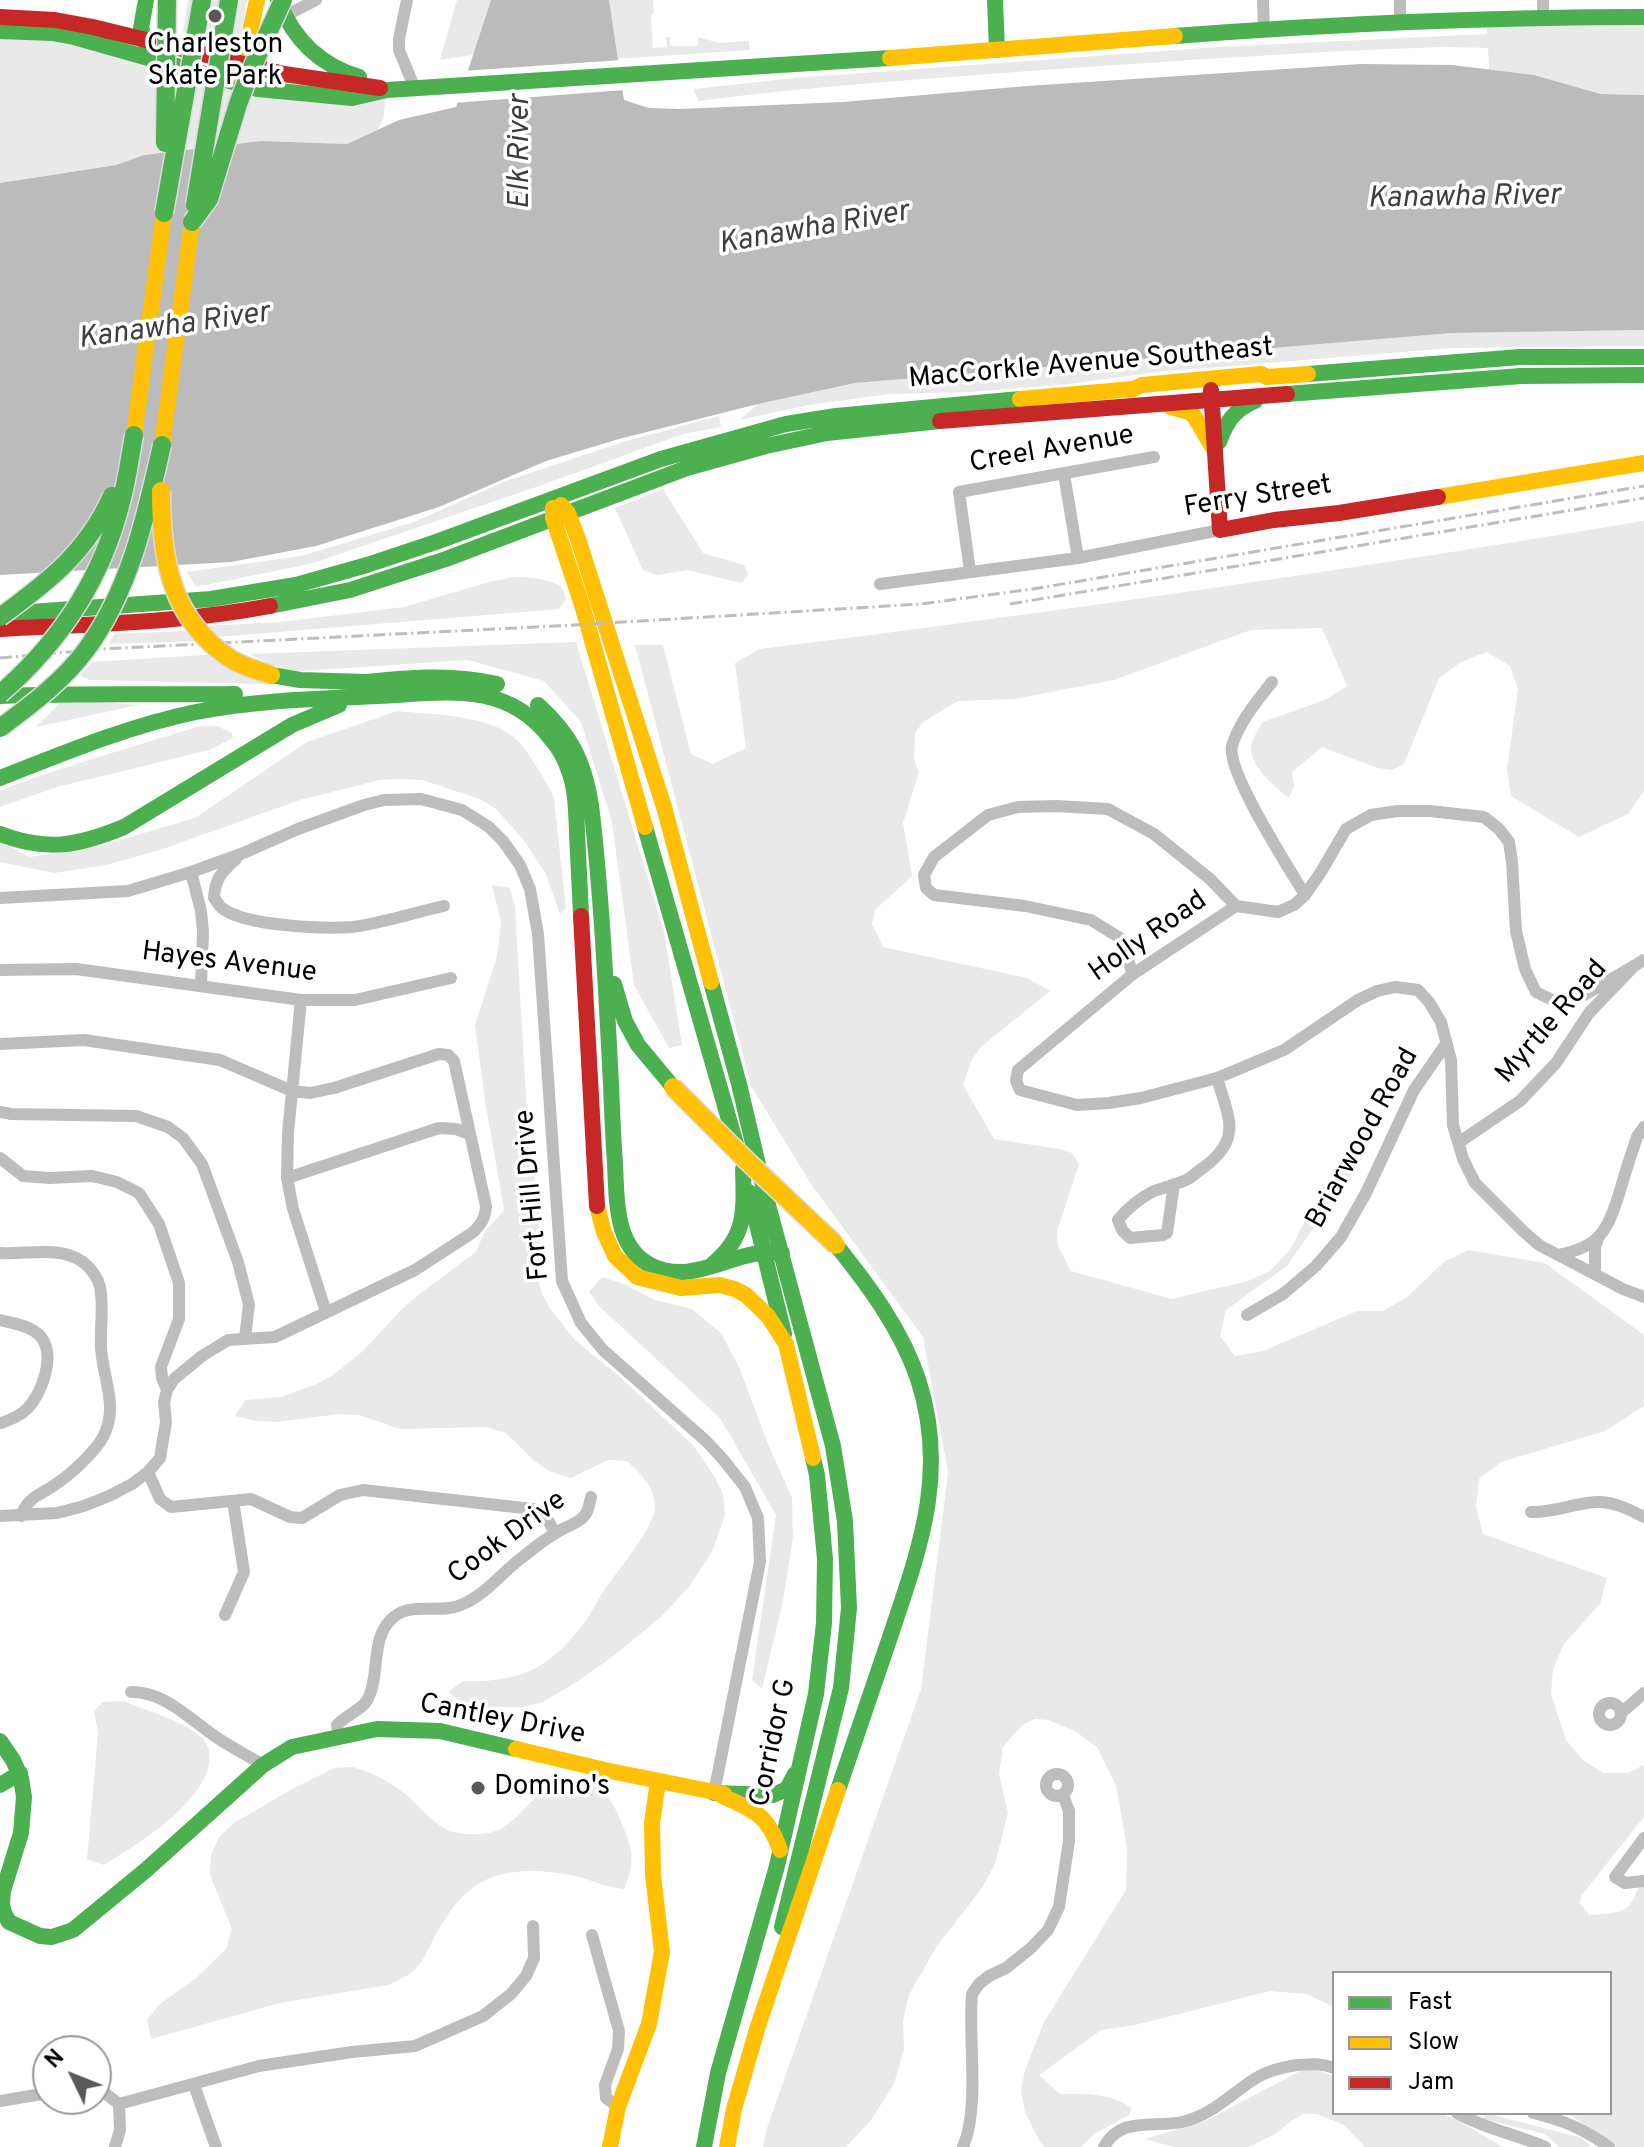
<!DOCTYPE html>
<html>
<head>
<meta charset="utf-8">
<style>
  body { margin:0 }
  #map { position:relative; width:1644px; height:2147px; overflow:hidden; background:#fff; font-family:Overpass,sans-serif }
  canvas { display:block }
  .legend { position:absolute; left:1332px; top:1971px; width:280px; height:144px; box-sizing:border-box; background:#fff; border:2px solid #999; margin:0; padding:10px 14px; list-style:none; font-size:24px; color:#000 }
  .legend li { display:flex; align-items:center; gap:16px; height:40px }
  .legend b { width:40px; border:2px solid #999 }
  .north { position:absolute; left:32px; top:2035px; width:80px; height:80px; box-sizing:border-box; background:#fff; border:2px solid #999; border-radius:50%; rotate:313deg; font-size:22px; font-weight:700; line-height:32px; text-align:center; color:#000 }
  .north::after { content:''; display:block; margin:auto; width:28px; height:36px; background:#595959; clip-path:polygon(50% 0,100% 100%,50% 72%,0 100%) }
</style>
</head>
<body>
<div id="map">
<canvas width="1644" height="2147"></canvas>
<ul class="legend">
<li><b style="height:10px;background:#4caf50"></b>Fast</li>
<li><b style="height:10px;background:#ffc107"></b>Slow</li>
<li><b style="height:10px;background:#c62828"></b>Jam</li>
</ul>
<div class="north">N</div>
</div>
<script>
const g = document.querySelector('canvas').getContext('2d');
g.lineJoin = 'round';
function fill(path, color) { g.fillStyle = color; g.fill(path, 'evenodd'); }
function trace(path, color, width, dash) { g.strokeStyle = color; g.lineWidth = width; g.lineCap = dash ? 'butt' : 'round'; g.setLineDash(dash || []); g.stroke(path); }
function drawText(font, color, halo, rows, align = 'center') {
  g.font = font + ' Overpass,sans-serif'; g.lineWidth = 7; g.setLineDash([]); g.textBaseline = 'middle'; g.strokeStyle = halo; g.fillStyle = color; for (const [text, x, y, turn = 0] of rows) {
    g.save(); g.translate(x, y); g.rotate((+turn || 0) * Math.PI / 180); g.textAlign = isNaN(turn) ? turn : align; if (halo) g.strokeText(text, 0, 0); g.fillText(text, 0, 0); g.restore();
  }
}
fill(new Path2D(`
  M 188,0 L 247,0 L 240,41 L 183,32 Z
  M 457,0 L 491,0 L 473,55 L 440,60 Z
  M 609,0 L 653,0 L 654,13 L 651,16 L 653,48 L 667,47 L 666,37 L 670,37 L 670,46 L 698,46 L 698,37 L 719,43 L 749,41 L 750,50 L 616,59 Z
  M 1644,17 L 1644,95 L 1601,94 L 1534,75 L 1489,70 L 1488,48 L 1445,47 C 1311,51 1177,61 1043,70 C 928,79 812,86 698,101 L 694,89 L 795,78 L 1218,47 L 1487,34 L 1487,19 Z
  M 0,31 L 19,31 L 258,89 L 387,90 L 383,120 L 377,130 L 347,144 L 261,141 L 144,155 L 116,165 L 0,183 Z
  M 1644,330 L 1644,346 L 1451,348 L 1157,372 L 1069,384 L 970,392 L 890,394 L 809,405 L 739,420 L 758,404 L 855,383 L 1452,333 Z
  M 719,416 L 721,427 L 683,434 L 545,484 L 310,564 L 196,587 L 187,572 L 301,556 L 414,522 L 506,481 L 623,442 Z
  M 663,489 L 703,553 L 744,565 L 748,574 L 742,583 L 687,570 L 657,575 L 643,570 L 615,508 Z
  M 1644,521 L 1644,791 L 1628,814 L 1579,837 L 1511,796 L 1507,770 L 1518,689 L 1510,666 L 1487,652 L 1461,662 L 1439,678 L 1404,764 L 1392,770 L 1378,768 L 1322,747 L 1292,772 L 1294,786 L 1289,798 C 1275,787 1249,766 1251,746 C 1252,739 1259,729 1263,722 L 1327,699 L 1347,686 L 1322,628 L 1251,630 L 1114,680 L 1014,699 L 958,701 L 923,722 L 915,733 L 914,760 L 919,772 L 903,823 L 912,876 L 875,910 L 872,924 L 883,947 L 1027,978 L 1050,991 L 981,1047 L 972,1059 L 963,1085 L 994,1139 L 1060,1149 L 1072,1153 L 1079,1164 L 1057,1231 L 1058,1246 L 1071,1271 L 1172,1299 L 1248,1281 L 1270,1271 L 1290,1250 L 1325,1183 L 1344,1165 L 1362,1158 L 1287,1266 L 1226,1310 L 1220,1336 L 1235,1356 L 1263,1351 L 1357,1311 L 1382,1311 L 1406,1298 L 1444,1262 L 1468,1250 L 1545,1263 L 1644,1335 L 1644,1406 L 1605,1431 L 1501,1462 L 1479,1479 L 1476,1507 L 1483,1534 L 1607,1578 L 1600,1604 L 1564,1644 L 1553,1669 L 1551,1694 L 1566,1740 L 1583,1760 L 1603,1773 L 1627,1773 L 1644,1765 L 1644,1817 L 1581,1896 L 1580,1903 L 1589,1915 C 1630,1912 1628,1913 1644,1875 L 1644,2147 L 1616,2147 L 1567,2113 L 1610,2113 L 1610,1973 L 1334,1973 L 1334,2008 L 1326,2003 L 1306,1994 L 1270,1991 L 1135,2025 L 1101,2030 L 1039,2075 L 1060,2094 C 1085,2093 1110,2093 1132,2108 L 1129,2115 L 1096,2133 L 1081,2147 L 1045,2147 L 1040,2142 L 1025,2112 L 1021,2091 L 1025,2070 L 1044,2022 L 1126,1890 L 1127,1848 L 1116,1785 L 1097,1747 L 1075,1731 L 1048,1720 L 1035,1719 L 1022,1725 L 1003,1747 L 999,1774 L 1008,1813 L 995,1864 L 982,1888 L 937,1946 L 909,1995 L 903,2021 L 904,2049 L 894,2084 L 871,2120 L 846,2147 L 763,2147 L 767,2128 L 921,1689 L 948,1472 L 923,1337 L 811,1184 L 751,1086 L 635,645 L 663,645 L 691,754 L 713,764 L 746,748 L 735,663 L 760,649 C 1056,612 1350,570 1644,521 Z
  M 515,577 C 531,577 548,579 562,587 L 566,599 L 559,609 L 218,637 L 204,626 L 280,622 L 404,607 L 489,582 Z
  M 185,631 L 199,641 L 108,644 L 115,634 Z
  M 576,642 L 664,931 L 682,1045 L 669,1048 L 634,985 L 612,822 L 581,722 L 544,681 L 468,660 L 288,672 L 249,654 Z
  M 202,655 L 216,655 L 263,684 L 90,680 L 80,675 L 92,662 Z
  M 64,699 L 138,705 L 36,727 Z
  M 397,711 C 432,715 490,714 517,740 C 531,755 541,775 552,792 L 554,799 L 566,908 L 560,914 L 546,874 L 523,839 L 496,809 L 480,799 L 422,780 L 401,779 L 380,780 L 300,800 L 160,850 L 106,865 L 54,873 L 0,862 L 0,842 L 30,857 L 100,846 L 195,818 L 307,742 Z
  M 200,726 L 217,726 L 232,733 L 233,738 L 209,750 L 57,787 L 0,807 L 0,791 L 30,779 L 92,759 Z
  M 492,885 L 510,888 L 515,907 L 528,1132 L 539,1209 L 540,1254 L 537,1275 L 542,1294 L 551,1310 L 575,1340 L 621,1378 L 693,1445 L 714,1476 L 723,1494 L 725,1515 L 712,1552 L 689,1587 L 661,1617 L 612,1657 L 578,1681 L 543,1702 L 523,1707 L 483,1707 L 464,1704 L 448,1692 L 463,1681 C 488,1682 519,1679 541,1665 C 556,1656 570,1641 581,1627 C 590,1616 596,1602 604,1591 C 616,1572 655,1527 655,1507 C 655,1487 641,1474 627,1461 L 608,1460 L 571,1478 L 551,1472 L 534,1461 L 506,1433 L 487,1427 L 400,1429 L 359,1415 L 339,1414 L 277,1422 L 256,1421 L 235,1416 L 245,1400 L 281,1397 L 317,1384 L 333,1375 L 363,1351 L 402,1309 L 417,1296 L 476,1252 L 484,1233 L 504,1210 L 485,1100 L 475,1025 L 496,960 L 499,942 L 501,922 Z
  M 602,1277 L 622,1283 L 655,1300 L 692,1309 L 721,1333 L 739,1367 L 768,1444 L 792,1498 L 793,1538 L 783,1601 L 762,1689 L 752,1680 L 776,1515 L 720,1418 L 600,1307 L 589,1292 Z
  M 123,1701 C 147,1711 182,1720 201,1737 C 209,1744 211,1756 209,1765 C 199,1807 139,1843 104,1865 L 87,1859 L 98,1733 L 94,1711 L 103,1702 Z
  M 353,1767 C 375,1773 394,1784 411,1799 C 424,1811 436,1827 454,1832 C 468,1836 491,1835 502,1828 C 520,1818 531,1798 548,1788 C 581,1769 608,1787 620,1819 C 632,1849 637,1858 624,1889 C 608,1887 604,1885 589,1880 C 567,1873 539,1869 516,1872 C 473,1876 453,1903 434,1938 C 429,1947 425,1957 419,1965 C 411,1975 399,1980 388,1985 L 280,2003 L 151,2039 L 147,2020 L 160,2004 L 195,1979 L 226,1949 L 232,1929 L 210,1875 L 211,1855 L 219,1837 L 234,1823 L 292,1789 L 334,1768 Z
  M 1308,2067 L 1334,2076 L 1334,2113 L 1439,2113 L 1455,2119 L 1503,2147 L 1365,2147 L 1344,2125 L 1317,2114 L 1303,2114 L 1291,2121 L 1275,2134 L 1249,2147 L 1174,2147 L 1145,2139 L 1205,2121 Z
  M 1486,2113 L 1582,2138 L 1591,2147 L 1559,2147 L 1545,2134 L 1482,2119 Z`), '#e9e9e9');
fill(new Path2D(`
  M 491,0 L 609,0 L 624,100 L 649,108 L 680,109 L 843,102 L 1027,86 L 1361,64 L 1452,65 L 1534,75 L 1601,94 L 1644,95 L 1644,330 L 1452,333 L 855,383 L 758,404 L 619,439 L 546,461 L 439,507 L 316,546 L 231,562 L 0,575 L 0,183 L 116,165 L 144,155 L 261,141 L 347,144 L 399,120 L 456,107 Z`), '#bbb');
fill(new Path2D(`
  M 621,60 L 625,90 L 453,103 L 463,71 Z`), '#fff');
trace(new Path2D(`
  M 407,0 L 399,39 L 399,50 L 415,89
  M 1263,0 L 1264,29
  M 1543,0 L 1543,17
  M 283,17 L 316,0
  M 1400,22 L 1400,0
  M 1064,474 L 1078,558
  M 970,571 L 959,492 L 1154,457
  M 880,584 L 1078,558 L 1220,530
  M 1272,682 C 1257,701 1239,722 1232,746 C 1226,771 1289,868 1305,895
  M 236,859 C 222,872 215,878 214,898 C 215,899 221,908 222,908 C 244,926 323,929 352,927 C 379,924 416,912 444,906
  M 191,872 L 201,911 L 203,932 L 201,985
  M 0,898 L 128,891 L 191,872 L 241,854 L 298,829 L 364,805 L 384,800 L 421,799 L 462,810 L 489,827 L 503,841 L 520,865 L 530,889 L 538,934 L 562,1281 L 581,1323 L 603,1350 L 706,1441 L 722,1458 L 745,1487 L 758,1518 L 760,1562 L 714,1793
  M 1634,966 L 1584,995 L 1558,1003 L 1536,992 L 1525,969 L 1516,931 L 1512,862 L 1509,842 L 1499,829 L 1484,817 L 1430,811 L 1397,811 L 1371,815 L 1346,829 L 1321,872 L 1305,895 L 1294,905 L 1278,912 L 1236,906 L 1133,974 L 1018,1070 L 1016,1081 L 1020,1090 L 1077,1105 L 1109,1103 L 1141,1098 L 1217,1078 L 1284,1050 L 1358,1000 L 1377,991 L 1395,987 L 1418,990 L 1429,1002 L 1441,1022 L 1451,1060 L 1453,1125 L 1463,1159 L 1475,1183 L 1523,1231 L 1539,1245 L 1623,1289 L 1644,1297
  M 0,970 L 76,969 L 301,1000 L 355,1000 L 451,978
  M 1133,974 L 1120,938 L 1091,920 L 1025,906 L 934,895 L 926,888 L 924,875 L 934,857 L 988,815 L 1018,807 L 1056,806 L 1108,809 L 1154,834 L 1210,879 L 1236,906
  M 301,1000 L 288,1133 L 287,1178 L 293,1209 L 326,1312
  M 0,1044 L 84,1040 L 220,1060 L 292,1091 L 310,1093 L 334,1088 L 439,1054 L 448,1055 L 454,1061 L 486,1206 C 485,1218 482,1224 472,1233 L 415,1270 L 275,1337 L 228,1340 L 202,1356 L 174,1379 L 167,1390
  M 0,1112 L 11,1114 L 136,1116 L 168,1127 L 183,1138 L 202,1164 L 238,1262 L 249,1305 L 245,1338
  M 1458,1143 L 1520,1101 L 1556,1063 L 1589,1013 L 1634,966 L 1644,960
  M 0,1158 L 23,1176 L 50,1178 L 92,1176 L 117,1182 L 139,1193 L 159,1224 L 179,1283 L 179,1319 L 161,1367 L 162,1378 L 167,1390 L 164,1402 L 166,1422 L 160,1458 L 148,1472 L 132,1484 L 109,1496 L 84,1506 L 57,1513 L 0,1516
  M 287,1178 L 439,1128 L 456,1129 L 470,1134
  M 1174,1184 L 1167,1233 L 1163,1235 L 1130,1238 L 1122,1230 L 1118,1220 C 1127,1209 1139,1199 1152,1192 C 1163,1187 1177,1185 1188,1179 C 1193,1176 1198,1171 1203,1168 C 1219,1156 1232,1142 1229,1121 C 1227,1107 1221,1092 1217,1078
  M 0,1253 C 27,1255 59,1245 83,1262 C 91,1268 98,1278 100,1287 C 104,1306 100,1328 101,1348 C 103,1379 119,1407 103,1437 C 95,1452 70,1475 56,1484 C 40,1496 29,1495 21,1516
  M 1558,1255 C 1601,1247 1608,1229 1620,1191 C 1625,1173 1631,1155 1637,1137 L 1644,1127
  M 1595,1274 L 1595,1247 L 1599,1236
  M 1247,1315 L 1283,1294 L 1316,1266 L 1341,1237 L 1366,1193 L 1414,1090 L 1446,1044
  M 0,1320 C 13,1323 32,1326 41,1337 C 56,1356 42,1392 28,1408 C 20,1416 12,1419 1,1423
  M 148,1472 L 160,1499 L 171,1507 L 251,1499 L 290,1517 L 302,1518 L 340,1495 L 363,1490 L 533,1509 L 547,1518 L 555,1533
  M 1531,1512 C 1556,1513 1578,1501 1601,1502 C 1617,1503 1630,1510 1644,1517
  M 225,1615 L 244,1572 L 233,1501
  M 131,1692 C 165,1691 191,1721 219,1739 C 233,1748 248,1756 263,1765
  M1599 1714a11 11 0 1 1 22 0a11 11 0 1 1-22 0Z
  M 1621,1713 L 1644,1693
  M 339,1738 L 337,1725 C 345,1716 359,1711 366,1702 C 382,1677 368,1636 395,1616 C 414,1602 440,1614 461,1605 C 486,1595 502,1572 524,1556 C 535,1547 547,1538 559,1531 C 566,1527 575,1524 581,1519 C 588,1514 589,1506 591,1497
  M1046 1785a11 11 0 1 1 22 0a11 11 0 1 1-22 0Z
  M 1644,1838 L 1615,1877 L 1625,1883 L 1644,1881
  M 592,1935 L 619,2031 L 618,2049 L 605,2085 L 606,2098 L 618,2107
  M 194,2085 L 216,2147
  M 96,2090 L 106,2094 L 119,2104 L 120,2130 L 115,2147
  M 0,2101 L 48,2093
  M 119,2104 L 259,2066 L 352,2052 L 415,2046 L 483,2016 L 511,1994 L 526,1976 L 534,1958 L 533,1926
  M 1457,2113 C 1485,2129 1516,2134 1545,2147
  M 1533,2113 C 1563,2120 1584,2129 1609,2147
  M 963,2147 C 980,2107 968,2039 972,1994 L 979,1984 L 989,1976 L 1006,1968 L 1031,1948 L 1048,1930 L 1059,1907 L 1069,1841 L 1069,1811 L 1063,1795
  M 1104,2147 C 1120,2116 1154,2128 1182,2122 C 1211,2116 1232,2093 1256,2078 C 1269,2070 1283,2067 1297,2065 C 1311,2064 1321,2063 1334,2068`), '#bdbdbd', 12);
trace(new Path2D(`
  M 146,0 L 141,28 L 148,49
  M 278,0 C 293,39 319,65 359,77
  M 995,0 L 997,50
  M 0,31 L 52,33 L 74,37 L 258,89 L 352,98 L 387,90 L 890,58
  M 1175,36 C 1331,24 1487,17 1644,17
  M 1308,374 L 1520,357 L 1644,357
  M 1287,394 L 1521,376 L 1644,375
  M 1219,442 C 1227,421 1234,410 1255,401
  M 270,606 L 350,590 L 446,559 L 687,468 L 766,446 L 827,433 L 940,421
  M 3,614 L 211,599 L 296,585 L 367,565 L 436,542 L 661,459 L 786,424 L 836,416 L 1020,399
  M 271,675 L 300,680 L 366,682
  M 357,683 C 404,678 450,673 497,684
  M 0,696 C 78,693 157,695 235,694
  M 538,705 C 571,735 584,761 591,805 C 602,897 606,991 611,1084 C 612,1110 613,1137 615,1163 C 616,1185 616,1208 622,1229 C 627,1245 637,1259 652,1266 C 697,1287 737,1246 782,1253
  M 0,778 C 64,753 128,726 196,712 C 256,700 317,699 378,696 C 443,693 506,679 551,739 C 559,748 565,759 569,771 C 576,790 576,811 577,831 C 578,859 580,888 581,916
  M 645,827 L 738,1151
  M 0,834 C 47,852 78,846 124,827 L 292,725 L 339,705
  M 711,982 L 739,1084 L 764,1190 L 833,1446 L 845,1521 L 849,1608 L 841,1688 L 782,1927
  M 614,984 L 625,1021 L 638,1045 L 673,1087
  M 749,1192 L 784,1334
  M 836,1245 C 869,1286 901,1329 918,1379 C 949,1474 919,1550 889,1640 C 872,1690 855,1740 838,1790
  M 713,1264 C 747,1236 744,1210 743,1169
  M 0,1741 L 13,1760 L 21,1778 L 24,1797 L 21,1833 L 3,1891 L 2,1904 L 4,1913 L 9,1922 L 40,1936 L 52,1937 L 73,1930 L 146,1870 L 263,1765 L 292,1747 L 377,1729 L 440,1731 L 516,1749
  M 0,1785 L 20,1773
  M 714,1793 L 773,1795 L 787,1789 L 795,1774
  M 704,2147 L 718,2073 L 777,1866 L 816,1694 L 824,1623 L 825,1559 L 817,1475 L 813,1458`), '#4caf50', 16);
trace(new Path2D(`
  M 890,58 L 1175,36
  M 240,77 L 257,0
  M 1020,399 L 1133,389 L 1142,385 L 1261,374 L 1267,377 L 1308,374
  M 1171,407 L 1189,412 L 1194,416 L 1213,448
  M 134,435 L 164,213
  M 162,445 L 192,222
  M 1438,497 L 1644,463
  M 561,505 L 568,513 L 578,539 L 664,807 L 711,982
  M 553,508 L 553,518 L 582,605 L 645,827
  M 597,1206 L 604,1232 L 615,1256 L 637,1277 L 681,1288 L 719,1285 L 735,1289 L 746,1295 L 768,1316 L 786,1344 L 813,1458
  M 516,1749 L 605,1770 L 724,1794
  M 722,1796 C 754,1810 768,1815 780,1850
  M 610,2147 L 618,2107 L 649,2024 L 662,1952 L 653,1875 L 652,1823 L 658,1781
  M 727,2147 L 734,2109 L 758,2026 L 838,1790`), '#ffc107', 16);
trace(new Path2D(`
  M 0,17 L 55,20 L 93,27 L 284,74 L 380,88
  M 1211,390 L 1220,530 L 1274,520 L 1339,513 L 1438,497
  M 940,421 L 1287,394
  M 0,629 C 90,624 182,623 270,606
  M 581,916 L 597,1206`), '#c62828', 16);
trace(new Path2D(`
  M 1010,604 L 1644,498
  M 0,658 L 102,649 L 574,625 L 921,604 L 1033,589 L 1644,486`), '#bdbdbd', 3, [12, 4, 2, 4]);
const fastBridge = new Path2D(`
  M 165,143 L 167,0
  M 195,205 L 229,0
  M 164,213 L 202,0
  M 192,222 L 209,199 L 238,104 L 250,72 L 283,0
  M 0,617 C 48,582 87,552 112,496
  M 0,694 C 59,643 102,579 121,502 C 127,480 130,457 134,435
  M 0,728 C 31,705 63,681 86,650 C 130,590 146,516 162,445`);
const slowBridge = new Path2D(`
  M 161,491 C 161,558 170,619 231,659 C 243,667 258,670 271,675
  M 673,1087 L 745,1159 L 836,1245`);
trace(fastBridge, '#dbdbdb', 21, []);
trace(slowBridge, '#dbdbdb', 21, []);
trace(fastBridge, '#4caf50', 18);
trace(slowBridge, '#ffc107', 18);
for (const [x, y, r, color] of [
  [215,16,8,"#595959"],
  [478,1788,8,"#595959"]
]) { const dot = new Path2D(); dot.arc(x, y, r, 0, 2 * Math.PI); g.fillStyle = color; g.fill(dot); trace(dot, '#fff', 3); }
drawText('28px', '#000', '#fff', [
  ["Charleston",215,46],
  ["Skate Park",215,78],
  ["Domino's",494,1788,"left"]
]);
drawText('28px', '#000', '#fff', [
  ["MacCorkle Avenue Southeast",1091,365,-5],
  ["Creel Avenue",1052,451,-10],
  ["Ferry Street",1258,498,-9],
  ["Holly Road",1149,938,-35],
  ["Hayes Avenue",229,964,7],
  ["Myrtle Road",1553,1023,-49],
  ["Briarwood Road",1364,1139,-61],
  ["Fort Hill Drive",534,1195,-95],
  ["Cook Drive",508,1539,-36],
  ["Cantley Drive",502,1721,11],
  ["Corridor G",775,1743,-78]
]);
drawText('italic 30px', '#3f3f3f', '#fff', [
  ["Elk River",522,152,-90],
  ["Kanawha River",1464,199,-1],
  ["Kanawha River",814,230,-10],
  ["Kanawha River",174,328,-8]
]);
</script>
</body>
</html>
